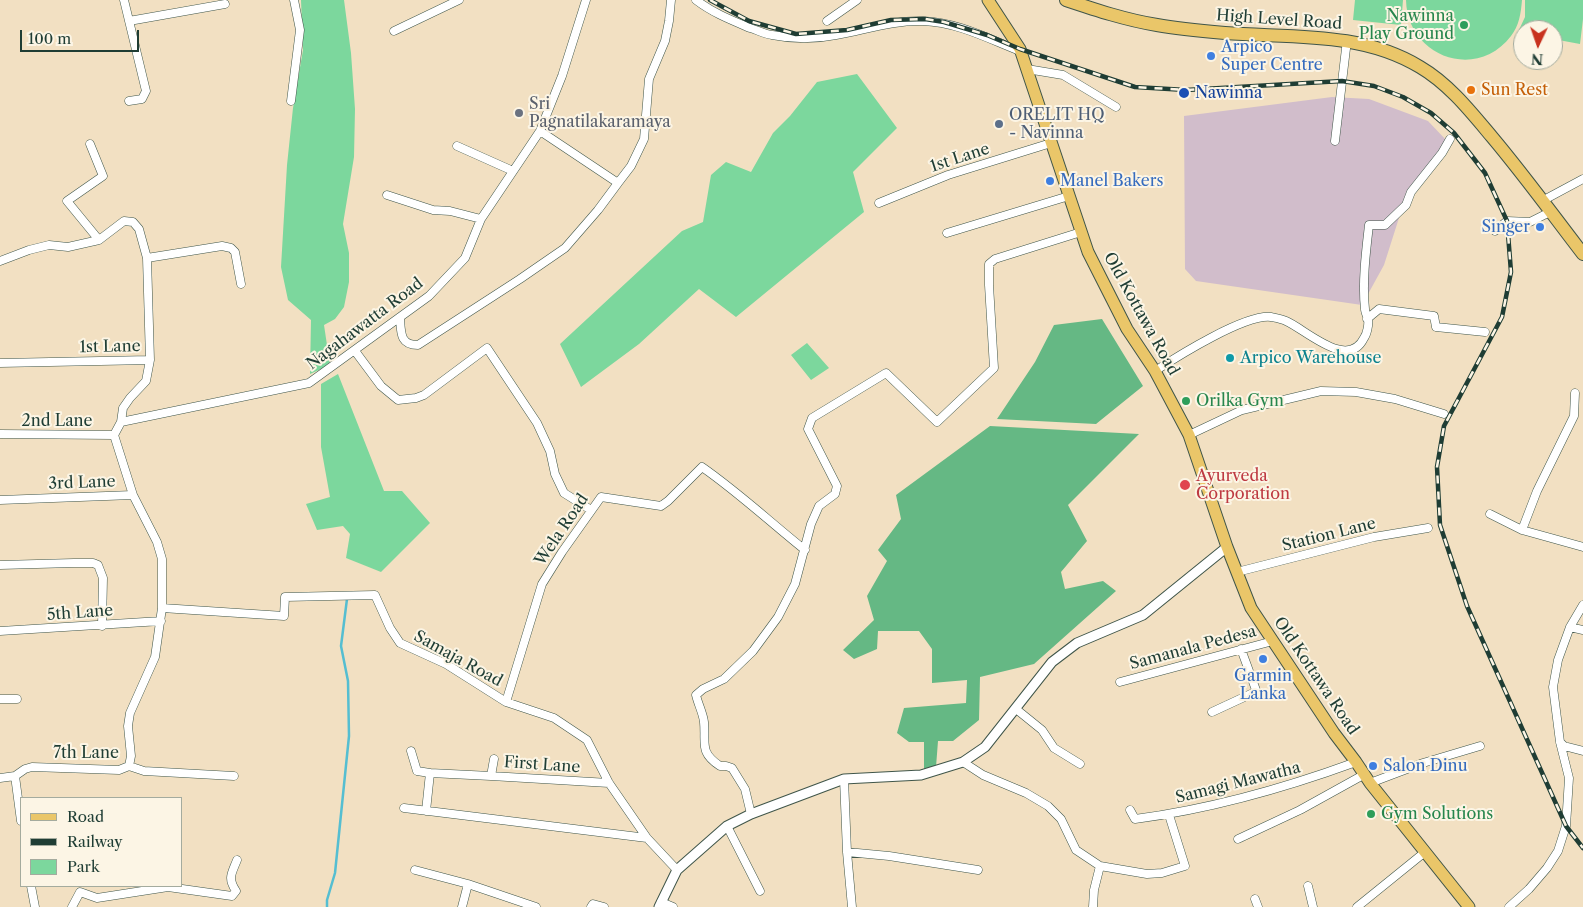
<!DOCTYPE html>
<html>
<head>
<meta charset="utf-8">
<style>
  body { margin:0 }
  #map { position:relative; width:1583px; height:907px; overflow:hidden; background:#f2e0c2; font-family:"Libre Caslon Text",serif }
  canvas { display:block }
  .legend { position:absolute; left:20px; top:797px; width:162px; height:90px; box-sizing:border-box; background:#fcf5e5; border:1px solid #a4ab9e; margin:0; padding:6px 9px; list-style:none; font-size:15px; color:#1f3d34 }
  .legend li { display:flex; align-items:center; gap:10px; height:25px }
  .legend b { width:25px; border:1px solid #a4ab9e }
  .north { position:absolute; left:1513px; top:20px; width:50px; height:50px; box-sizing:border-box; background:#fcf5e5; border:1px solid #a4ab9e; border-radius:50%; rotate:183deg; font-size:14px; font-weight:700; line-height:20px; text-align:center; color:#1f3d34 }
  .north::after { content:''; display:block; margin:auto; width:18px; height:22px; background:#c8321e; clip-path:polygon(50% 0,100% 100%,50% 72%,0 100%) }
  .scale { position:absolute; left:20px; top:30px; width:119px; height:22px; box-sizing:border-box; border:2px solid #1f3d34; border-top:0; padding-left:6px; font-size:15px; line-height:18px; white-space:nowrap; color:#1f3d34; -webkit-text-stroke:4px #fcf5e5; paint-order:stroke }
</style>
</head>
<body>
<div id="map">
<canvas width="1583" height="907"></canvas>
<ul class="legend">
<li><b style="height:6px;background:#eac669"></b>Road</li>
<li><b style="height:6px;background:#1f3d34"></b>Railway</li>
<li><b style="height:14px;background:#7cd79d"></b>Park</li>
</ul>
<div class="north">N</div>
<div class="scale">100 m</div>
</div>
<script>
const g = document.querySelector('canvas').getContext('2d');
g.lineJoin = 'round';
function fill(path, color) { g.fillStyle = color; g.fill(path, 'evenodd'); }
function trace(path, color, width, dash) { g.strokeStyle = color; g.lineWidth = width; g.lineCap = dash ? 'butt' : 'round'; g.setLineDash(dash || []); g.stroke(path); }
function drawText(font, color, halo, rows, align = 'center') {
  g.font = font + ' "Libre Caslon Text",serif'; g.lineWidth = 4; g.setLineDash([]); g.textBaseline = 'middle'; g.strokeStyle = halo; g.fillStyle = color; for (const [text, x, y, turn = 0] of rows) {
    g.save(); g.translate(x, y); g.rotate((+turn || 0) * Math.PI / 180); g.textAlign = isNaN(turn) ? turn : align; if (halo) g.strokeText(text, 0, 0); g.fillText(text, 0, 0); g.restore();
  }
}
fill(new Path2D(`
  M 1332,97 L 1369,99 L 1428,121 L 1447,141 L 1405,199 L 1384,265 L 1362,305 L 1196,281 L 1185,269 L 1184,116 Z`), '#d1bdcb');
fill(new Path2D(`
  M 301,0 L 344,0 L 351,53 L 355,109 L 354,157 L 343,224 L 349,253 L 349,282 L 344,307 L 335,319 L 324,325 L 330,365 L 310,374 L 311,320 L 288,300 L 281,267 L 287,165 L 293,108 L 303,50 Z
  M 1355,0 L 1403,0 L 1401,25 L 1353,20 Z
  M 1406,0 L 1522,0 C 1521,13 1519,26 1511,36 C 1476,82 1407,56 1406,0 Z
  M 1525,0 L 1583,0 L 1583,19 L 1580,44 L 1553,39 L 1553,30 L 1523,30 L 1523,33 L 1518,32 L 1525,17 Z
  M 857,74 L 897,128 L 853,172 L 864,212 L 736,317 L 699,289 L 639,344 L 581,387 L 560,344 L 682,231 L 703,222 L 711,175 L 726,162 L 751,172 L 773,133 L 790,116 L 817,82 Z
  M 807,343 L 829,368 L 811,380 L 791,355 Z
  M 338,374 L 384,491 L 402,491 L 430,523 L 381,572 L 346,558 L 350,534 L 343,526 L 317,530 L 306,504 L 330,497 L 321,447 L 321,384 Z`), '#7cd79d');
fill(new Path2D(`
  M 1102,319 L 1143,386 L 1096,424 L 997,419 L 1035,362 L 1054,325 Z
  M 990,426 L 1139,434 L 1068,505 L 1087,541 L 1061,572 L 1065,589 L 1103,581 L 1116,591 L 1034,664 L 980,677 L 979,720 L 953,741 L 938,741 L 936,767 L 924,772 L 924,742 L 909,742 L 897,733 L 904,708 L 966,703 L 967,680 L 932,683 L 932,649 L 919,631 L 878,631 L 877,649 L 854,659 L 843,650 L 874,620 L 867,596 L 887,561 L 878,550 L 901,519 L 896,495 Z`), '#65b884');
trace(new Path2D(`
  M 327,907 L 327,900 L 335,873 L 349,736 L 348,681 L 341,646 L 347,599`), '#55bed1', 2.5);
const minor = new Path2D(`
  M 124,0 L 146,91 L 142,99 L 129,101
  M 696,0 C 713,13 731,20 750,28 C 757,30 765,34 772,35 C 792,39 816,39 836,35 C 865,30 893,20 923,21 C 957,22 989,39 1020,51
  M 129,21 L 225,4
  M 827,21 L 857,0
  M 394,31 L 459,0
  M 1027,69 L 1063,75 L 1116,107
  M 291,101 L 300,30 L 294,0
  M 540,131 L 618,183 L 631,166 L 644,139 L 649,79 L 665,41 L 669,21 L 671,0
  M 1335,141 L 1347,40
  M 90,144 L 103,176 L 67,201 L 99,240
  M 457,146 L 513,171
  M 387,195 L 433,210 L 450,211 L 481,219
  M 1542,201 L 1583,179
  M 879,203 L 948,175 L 1051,143
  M 1495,231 L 1507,221 L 1530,222 L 1550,212
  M 947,233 L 1069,196
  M 147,258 L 222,246 L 231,248 L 235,252 L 241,284
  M 0,261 L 29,250 L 49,245 L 68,247 L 99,240 L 124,221 L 133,222 L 139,229 L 147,258 L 150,360
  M 400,318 C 401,333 400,345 418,345 L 520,279 L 565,248 L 598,210 L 618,183
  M 1367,319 L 1379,309 L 1434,316 L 1436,327 L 1485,332
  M 355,351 L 381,386 L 398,400 L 416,398 L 424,395 L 487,348 L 537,423 L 550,451 L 555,474 L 564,493 L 591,510
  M 0,363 L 150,360 L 146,381 L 130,398 L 123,408 L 121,422
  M 1155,371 C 1178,356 1245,314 1271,317 C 1276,318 1282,319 1286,321 C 1305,329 1348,371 1364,338 C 1367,334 1369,324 1368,319 C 1367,316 1365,312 1365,309 C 1362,283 1366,251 1369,225 L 1385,225 L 1406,205 L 1411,192 L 1442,153 L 1450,139
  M 0,434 L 114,435
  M 114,435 L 121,422 L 309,383 L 429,296 L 465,258 L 481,219 L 540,131 L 562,76 L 586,0
  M 1189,435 L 1242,410 L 1321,391 L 1356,392 L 1395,399 L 1444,414
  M 0,500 L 133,495 L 114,435
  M 1490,514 L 1522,530 L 1583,547
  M 1522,530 L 1537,491 L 1574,416 L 1575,393
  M 0,565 L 74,563 L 93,563 L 98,565 L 103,578 L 102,626
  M 1237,572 L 1374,537 L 1428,528
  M 162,608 L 284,616 L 285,597 L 375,595 L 390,628 L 400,643 L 446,664 L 506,702 L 554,718 L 587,740 L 609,783 L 647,838 L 677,870
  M 1570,627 L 1583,630
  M 0,631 L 161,621
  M 1120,682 L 1273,641
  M 0,699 L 17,699
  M 506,702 L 542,584 L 562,552 L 601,497 L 661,506 L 668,501 L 702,467 C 738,492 770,522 805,550
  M 1016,709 L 1042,730 L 1054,748 L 1080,764
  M 1212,712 L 1253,693 L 1256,690 L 1241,649
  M 1560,742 L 1564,746 L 1583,751
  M 411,751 L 417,771 L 430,773 L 426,811
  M 494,759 L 491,776 L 609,783
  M 963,762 L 983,775 L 1026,793 L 1048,806 L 1061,819 L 1076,850 L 1100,866 L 1147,874 L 1162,873 L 1185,866 L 1169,815
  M 129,766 L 131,756 L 128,726 L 130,713 L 155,657 L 162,608 L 162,559 L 157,542 L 133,495
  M 430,773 L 491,776
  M 15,776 L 21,821
  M 0,778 L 15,776 L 25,769 L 32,767 L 119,770 L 129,766 L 144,771 L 234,776
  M 844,779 L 847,852 L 852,907
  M 1370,783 L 1423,763 L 1480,746
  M 404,808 L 647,838
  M 1130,810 L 1135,819 C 1211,809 1285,788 1356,762
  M 751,814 L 745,789 L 732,768 L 726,766 L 720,766 C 699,752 706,744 704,722 C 703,713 698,704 696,695 L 703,689 L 724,679 L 753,651 L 778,617 L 795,584 L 811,524 L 819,506 L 835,494 L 837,486 L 808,429 L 812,418 L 886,373 L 937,422 L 994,368 L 989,285 L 989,264 L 995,259 L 1081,232
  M 727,826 L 760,891
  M 1238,839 L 1300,810 L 1365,774
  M 847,852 L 889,856 L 978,870
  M 415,870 L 468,884 L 536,907
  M 31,886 L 35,907
  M 1308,886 L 1313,907
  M 1255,899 L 1258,907
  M 661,902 L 673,907
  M 72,907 L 80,892 L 97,898 L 168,887 L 232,896 L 236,891 C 227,878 232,873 237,860
  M 462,907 L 468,884
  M 591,907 L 593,904 L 604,907
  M 1093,907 L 1094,890 L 1100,866
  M 1357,907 L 1425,852
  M 1509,907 L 1529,889 L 1547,868 L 1558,851 L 1566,826 L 1569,778 L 1560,742 L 1553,687 L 1558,660 L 1570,627 L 1583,605`);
const tertiary = new Path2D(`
  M 659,907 L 677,870 L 727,826 L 751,814 L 844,779 L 921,775 L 963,762 L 985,747 L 1052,662 L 1077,643 L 1143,615 L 1227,547`);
const primary = new Path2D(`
  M 988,0 L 1020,49 L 1088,252 L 1127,329 L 1155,371 L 1189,435 L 1227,547 L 1251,608 L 1334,733 L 1356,762 L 1370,783 L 1469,907`);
const trunk = new Path2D(`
  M 1066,0 C 1096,10 1126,20 1157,25 C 1179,29 1202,31 1225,33 C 1290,38 1361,31 1420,67 C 1449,84 1471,112 1492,137 C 1524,175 1553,215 1583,254`);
trace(minor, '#3f5549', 9);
trace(tertiary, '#3f5549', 11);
trace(primary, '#3f5549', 13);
trace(trunk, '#3f5549', 14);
trace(minor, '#fff', 8);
trace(tertiary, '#fff', 9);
trace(primary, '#eac669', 11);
trace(trunk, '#eac669', 12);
const rail = new Path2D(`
  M 710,0 L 749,21 L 796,34 L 847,30 L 891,20 L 925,19 L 944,22 L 987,35 L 1020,49 L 1135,87 L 1186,90 L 1342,81 L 1374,86 L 1403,97 L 1431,113 L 1454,133 L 1485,173 L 1507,221 L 1511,272 L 1502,317 L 1444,426 L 1437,467 L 1440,525 L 1467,606 L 1566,826 L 1583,848`);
trace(rail, '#1f3d34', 4.5);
trace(rail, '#fcf5e5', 2.5, [8]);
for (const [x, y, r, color] of [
  [1464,25,5,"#2e9e5b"],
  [1211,56,5,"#3f7fe0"],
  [1471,90,5,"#e8710a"],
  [1184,93,6,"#1a4fb4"],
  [519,113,5,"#6b7280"],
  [999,124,5,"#5c6f8a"],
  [1050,181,5,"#3f7fe0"],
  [1540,227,5,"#3f7fe0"],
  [1230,358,5,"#0f9aa8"],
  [1186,401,5,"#2e9e5b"],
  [1185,485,6,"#e0444e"],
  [1263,659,5,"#3f7fe0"],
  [1373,766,5,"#3f7fe0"],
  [1371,814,5,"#2e9e5b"]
]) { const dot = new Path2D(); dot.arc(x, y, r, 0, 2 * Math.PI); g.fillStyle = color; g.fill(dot); trace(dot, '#fcf5e5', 2); }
drawText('16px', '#27864d', '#fcf5e5', [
  ["Nawinna",1454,16,"right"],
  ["Play Ground",1454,34,"right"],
  ["Orilka Gym",1196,401],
  ["Gym Solutions",1381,814]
], 'left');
drawText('16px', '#1f3d34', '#fcf5e5', [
  ["High Level Road",1279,20,4],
  ["1st Lane",960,158,-18],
  ["Old Kottawa Road",1141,314,61],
  ["Nagahawatta Road",365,324,-37],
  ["1st Lane",110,347,-1],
  ["2nd Lane",57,421],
  ["3rd Lane",82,483,-2],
  ["Wela Road",562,530,-56],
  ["Station Lane",1329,535,-14],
  ["5th Lane",80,613,-4],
  ["Samanala Pedesa",1193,648,-15],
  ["Samaja Road",458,659,29],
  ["Old Kottawa Road",1316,676,56],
  ["7th Lane",86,753],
  ["First Lane",542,765,4],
  ["Samagi Mawatha",1238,783,-14]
]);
drawText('16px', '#366cbe', '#fcf5e5', [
  ["Arpico",1221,47],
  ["Super Centre",1221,65],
  ["Manel Bakers",1060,181],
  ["Singer",1530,227,"right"],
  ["Garmin",1263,676,"center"],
  ["Lanka",1263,694,"center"],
  ["Salon Dinu",1383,766]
], 'left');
drawText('16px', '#c56008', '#fcf5e5', [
  ["Sun Rest",1481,90]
], 'left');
drawText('16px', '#164399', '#fcf5e5', [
  ["Nawinna",1195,93]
], 'left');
drawText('16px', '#5b616d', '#fcf5e5', [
  ["Sri",529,104],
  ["Pagnatilakaramaya",529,122]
], 'left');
drawText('16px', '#4e5e75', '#fcf5e5', [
  ["ORELIT HQ",1009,115],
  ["- Navinna",1009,133]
], 'left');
drawText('16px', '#0d838f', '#fcf5e5', [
  ["Arpico Warehouse",1240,358]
], 'left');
drawText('16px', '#be3a42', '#fcf5e5', [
  ["Ayurveda",1196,476],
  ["Corporation",1196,494]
], 'left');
</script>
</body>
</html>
